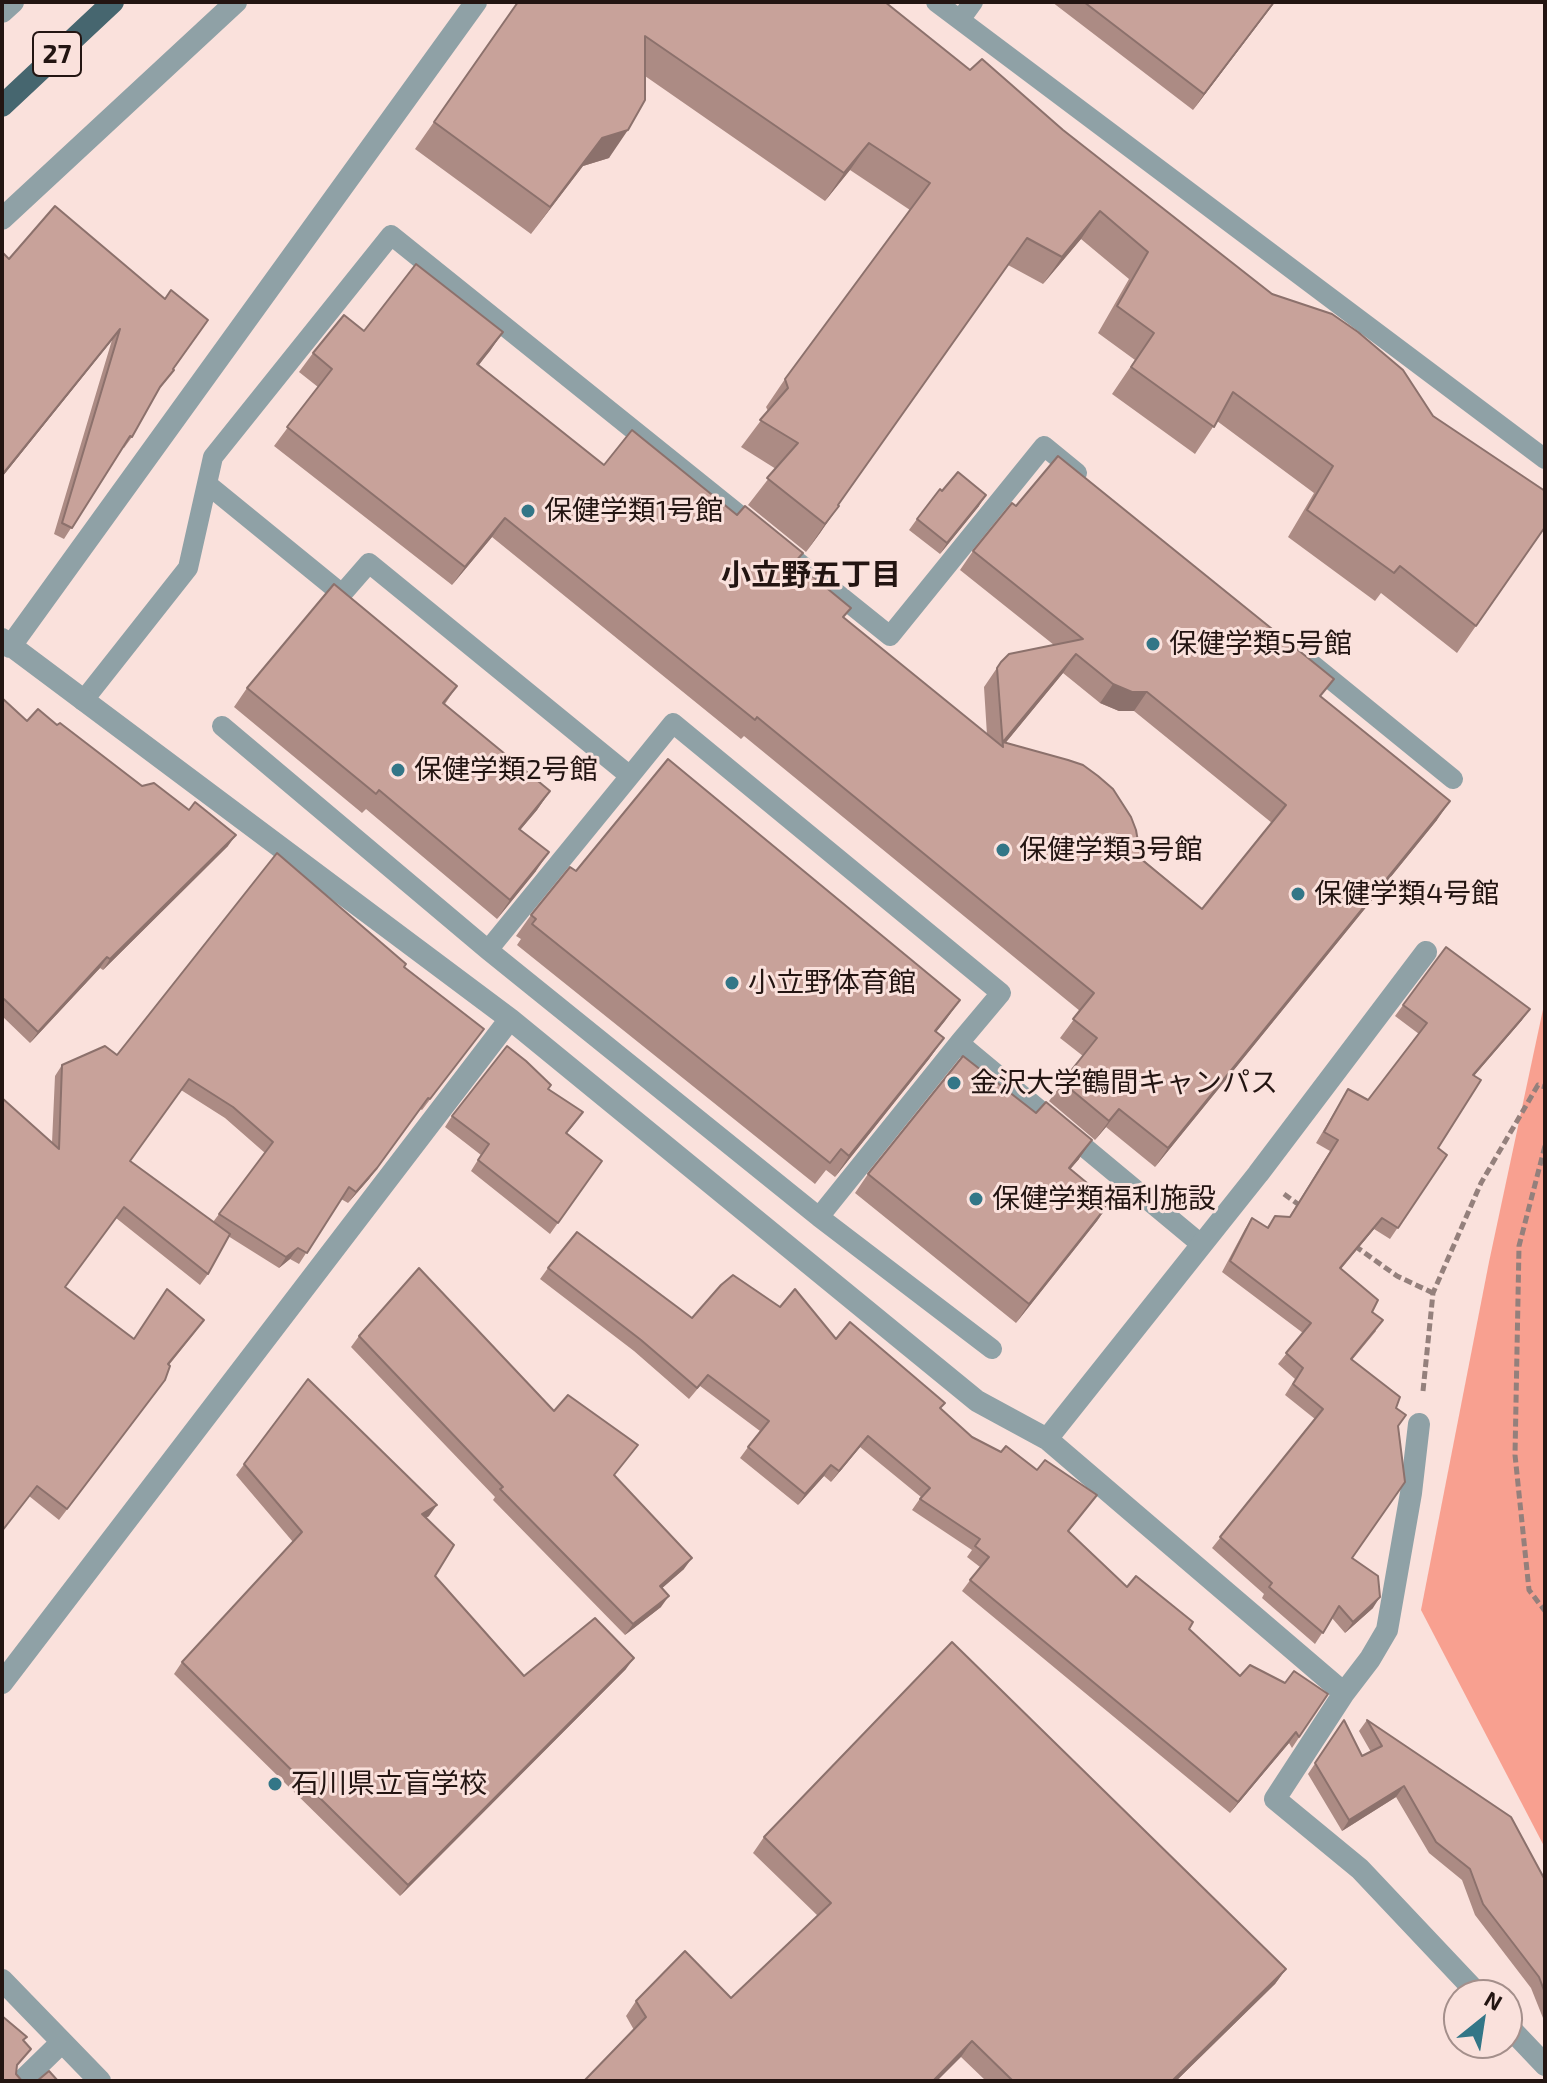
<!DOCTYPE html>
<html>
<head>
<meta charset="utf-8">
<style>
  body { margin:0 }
  #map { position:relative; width:1547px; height:2083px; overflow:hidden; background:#fae1dc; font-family:"Exo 2",sans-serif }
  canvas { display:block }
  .frame { position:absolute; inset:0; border:4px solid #231512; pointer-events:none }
  .north { position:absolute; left:1443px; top:1979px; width:80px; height:80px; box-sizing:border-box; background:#fae1dc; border:2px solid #a48f8b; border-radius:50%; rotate:30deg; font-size:22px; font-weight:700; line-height:32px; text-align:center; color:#231512 }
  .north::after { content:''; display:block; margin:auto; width:28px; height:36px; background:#337687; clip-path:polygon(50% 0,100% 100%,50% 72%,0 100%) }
</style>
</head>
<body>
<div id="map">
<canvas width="1547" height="2083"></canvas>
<div class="frame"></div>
<div class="north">N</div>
</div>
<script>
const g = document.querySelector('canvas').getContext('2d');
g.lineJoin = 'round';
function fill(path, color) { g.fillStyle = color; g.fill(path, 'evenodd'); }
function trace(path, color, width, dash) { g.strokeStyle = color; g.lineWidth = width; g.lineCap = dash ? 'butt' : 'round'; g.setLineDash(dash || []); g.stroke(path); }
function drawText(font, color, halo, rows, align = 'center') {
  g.font = font + ' "Exo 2","Noto Sans JP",sans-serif'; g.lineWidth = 6; g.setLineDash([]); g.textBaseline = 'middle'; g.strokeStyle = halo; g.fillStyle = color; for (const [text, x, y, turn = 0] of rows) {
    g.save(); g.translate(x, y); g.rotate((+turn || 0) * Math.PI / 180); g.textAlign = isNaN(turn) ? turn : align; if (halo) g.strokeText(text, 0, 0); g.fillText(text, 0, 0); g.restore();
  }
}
fill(new Path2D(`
  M 1545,1000 L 1545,1848 L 1421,1610 L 1489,1262 Z`), '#f8a090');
trace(new Path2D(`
  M 1545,1146 L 1519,1246 L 1515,1455 L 1529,1590 L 1545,1611
  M 1284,1194 L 1302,1207
  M 1355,1246 L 1397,1276 L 1433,1293
  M 1423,1391 L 1433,1293 L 1481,1183 L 1538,1085 L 1545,1087`), '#94807c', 5, [8, 4]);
trace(new Path2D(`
  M 936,2 L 1545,459
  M 960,20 L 973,2
  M 207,484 L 342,594 L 369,563 L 630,776 L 673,723 L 1001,993 L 959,1043 L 1202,1245
  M 1313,665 L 1453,779
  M 83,701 L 188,568 L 213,457 L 391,235 L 890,636 L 1044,446 L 1077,473
  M 222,726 L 488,950 L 819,1217 L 992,1349
  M 488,950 L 630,776
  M 819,1217 L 959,1043`), '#8fa1a6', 20);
trace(new Path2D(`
  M 2,12 L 13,2
  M 2,219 L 236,2
  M 2,639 L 510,1019 L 977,1401 L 1047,1439 L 1344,1693
  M 10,647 L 476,2
  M 1419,1424 L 1411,1493 L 1387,1630 L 1370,1659 L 1344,1693 L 1275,1799 L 1360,1869 L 1479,1995
  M 1047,1439 L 1258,1174 L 1426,952
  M 2,1683 L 510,1019
  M 2,1980 L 100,2081
  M 1507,2025 L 1545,2065
  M 22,2081 L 61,2043`), '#8fa1a6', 22);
trace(new Path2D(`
  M 2,106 L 113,2`), '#46666f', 22);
fill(new Path2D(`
  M 518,2 L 970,70 L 1063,130 L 1272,294 L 1433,416 L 1545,527 L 1457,653 L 1381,593 L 1375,601 L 1288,537 L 1314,493 L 1217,421 L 1195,454 L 1112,394 L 1135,360 L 1098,333 L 1129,279 L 1081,239 L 1043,284 L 1008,265 L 838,505 L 820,533 L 806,552 L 748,505 L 776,469 L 741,447 L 768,411 L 766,407 L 785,379 L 910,210 L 850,170 L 825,201 L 645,76 L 609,158 L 583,166 L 531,234 L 415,149 Z
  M 1052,2 L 1275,2 L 1193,110 Z
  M 55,206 L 174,370 L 157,392 L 132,437 L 124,448 L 123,447 L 64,539 L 54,534 L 112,340 L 2,477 L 2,252 L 9,259 Z
  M 364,331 L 503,332 L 479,365 L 604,465 L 737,515 L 803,553 L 796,563 L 851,608 L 843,618 L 987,735 L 984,687 L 1001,662 L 1054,645 L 960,570 L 973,551 L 1321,697 L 1437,820 L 1155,1167 L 1106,1127 L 1095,1140 L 1049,1101 L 1083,1056 L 1060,1038 L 1080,1011 L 744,736 L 741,739 L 492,537 L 452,585 L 274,446 L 318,387 L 299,372 L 313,353 ZM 1063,673 L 1100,703 L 1119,711 L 1134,711 L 1272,823 L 1202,909 L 1005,743 Z
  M 942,491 L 979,506 L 940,554 L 909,530 L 917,519 Z
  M 457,686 L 445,704 L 550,791 L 537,810 L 520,830 L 536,871 L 497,919 L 366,809 L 362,813 L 234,707 L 247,688 Z
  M 2,698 L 27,721 L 57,725 L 228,846 L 103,970 L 100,968 L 30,1043 L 2,1016 Z
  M 576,871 L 960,1000 L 936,1032 L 944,1038 L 929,1059 L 835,1177 L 826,1170 L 815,1184 L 517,945 L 521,939 L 516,936 L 531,915 Z
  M 1446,947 L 1522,1020 L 1474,1076 L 1438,1148 L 1447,1155 L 1390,1239 L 1374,1229 L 1341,1269 L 1372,1312 L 1376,1331 L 1352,1360 L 1396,1408 L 1398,1426 L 1352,1558 L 1373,1608 L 1345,1633 L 1332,1618 L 1315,1644 L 1262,1598 L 1264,1594 L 1212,1548 L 1315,1419 L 1285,1395 L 1295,1379 L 1278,1364 L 1303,1333 L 1222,1272 L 1245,1229 L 1252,1218 L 1267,1227 L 1275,1216 L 1289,1217 L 1330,1151 L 1316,1143 L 1348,1089 L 1368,1100 L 1419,1034 L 1395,1016 Z
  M 404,967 L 484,1029 L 422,1110 L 420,1109 L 369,1179 L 348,1203 L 341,1199 L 299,1264 L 290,1259 L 279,1268 L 228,1236 L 208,1274 L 200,1285 L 116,1218 L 65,1287 L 134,1339 L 196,1331 L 169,1365 L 157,1391 L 59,1520 L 29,1496 L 52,1143 L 55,1076 L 62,1065 L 117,1055 ZM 181,1090 L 225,1118 L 265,1153 L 213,1222 L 130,1161 Z
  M 548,1089 L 575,1123 L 567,1133 L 602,1161 L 550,1234 L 471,1171 L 481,1155 L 445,1127 L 452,1116 Z
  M 1036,1113 L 1079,1159 L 1070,1169 L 1110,1202 L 1097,1221 L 1016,1323 L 855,1193 L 868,1174 Z
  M 548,1268 L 692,1318 L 780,1307 L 836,1339 L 941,1409 L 972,1437 L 1037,1470 L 1097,1495 L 1068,1532 L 1127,1587 L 1189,1629 L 1240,1676 L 1285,1683 L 1328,1694 L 1292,1748 L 1289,1743 L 1230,1813 L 962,1591 L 980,1567 L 967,1557 L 972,1550 L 912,1510 L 921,1497 L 860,1447 L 831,1482 L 824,1476 L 798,1505 L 740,1458 L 760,1431 L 700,1386 L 689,1399 L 634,1351 L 540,1279 Z
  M 359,1336 L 615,1476 L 684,1569 L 662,1588 L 661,1607 L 625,1635 L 493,1500 L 495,1497 L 351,1347 Z
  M 308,1379 L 429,1516 L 426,1518 L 435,1576 L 524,1676 L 626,1669 L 400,1896 L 174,1674 L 182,1662 L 293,1542 L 236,1475 Z
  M 1344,1720 L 1362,1756 L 1371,1752 L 1359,1731 L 1367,1720 L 1545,1880 L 1545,2017 L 1543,2018 L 1531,1988 L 1475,1915 L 1462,1880 L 1429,1853 L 1396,1797 L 1342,1831 L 1308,1774 Z
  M 764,1837 L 1286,1969 L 1275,1984 L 1176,2081 L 986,2081 L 961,2057 L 634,2030 L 626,2016 L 636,2001 L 731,1998 L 818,1916 L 753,1853 Z`), '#ac8b84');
fill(new Path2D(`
  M 1274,2 L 1275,2 L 1193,110 L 1204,94 Z
  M 628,130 L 609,158 L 583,166 L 531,234 L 602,138 Z
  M 869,143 L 850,170 L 825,201 L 844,173 Z
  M 1100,211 L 1081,239 L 1043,284 L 1062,257 Z
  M 120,329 L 112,340 L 2,477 L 2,475 Z
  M 503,332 L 490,351 L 464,383 L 477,364 Z
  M 986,495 L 979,506 L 940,554 L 947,543 Z
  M 839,506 L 820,533 L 806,552 L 825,524 Z
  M 505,518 L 492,537 L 452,585 L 465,567 Z
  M 1076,654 L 1063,673 L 1003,746 L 1003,743 Z
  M 1113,684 L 1147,692 L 1134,711 L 1119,711 L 1100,703 Z
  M 550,791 L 537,810 L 505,848 L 519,829 Z
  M 1450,801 L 1437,820 L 1155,1167 L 1168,1148 Z
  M 236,835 L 228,846 L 103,970 L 110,959 Z
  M 549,852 L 536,871 L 497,919 L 510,900 Z
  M 107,957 L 100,968 L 30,1043 L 38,1032 Z
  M 960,1000 L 945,1021 L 920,1052 L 935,1031 Z
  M 1530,1009 L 1522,1020 L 1465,1086 L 1473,1075 Z
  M 944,1038 L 929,1059 L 835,1177 L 849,1156 Z
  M 428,1098 L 369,1179 L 348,1203 L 356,1192 Z
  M 1119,1109 L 1106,1127 L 1095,1140 L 1109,1121 Z
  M 1092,1140 L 1079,1159 L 1055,1187 L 1069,1168 Z
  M 1110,1202 L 1097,1221 L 1016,1323 L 1029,1304 Z
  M 1382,1218 L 1374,1229 L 1332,1279 L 1340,1268 Z
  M 298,1248 L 290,1259 L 279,1268 L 286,1257 Z
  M 868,1436 L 860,1447 L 831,1482 L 839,1471 Z
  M 831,1465 L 824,1476 L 798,1505 L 805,1494 Z
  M 437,1505 L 429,1516 L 414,1525 L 422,1514 Z
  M 692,1558 L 684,1569 L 652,1597 L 660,1586 Z
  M 669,1596 L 661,1607 L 625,1635 L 633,1624 Z
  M 1380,1597 L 1373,1608 L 1345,1633 L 1353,1622 Z
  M 634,1658 L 626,1669 L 400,1896 L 408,1885 Z
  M 1296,1732 L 1289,1743 L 1230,1813 L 1238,1802 Z
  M 1404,1786 L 1396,1797 L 1342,1831 L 1349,1820 Z
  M 1286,1969 L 1275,1984 L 1176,2081 L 1172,2081 Z
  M 972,2041 L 961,2057 L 937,2081 L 933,2081 Z`), '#8c716c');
const building = new Path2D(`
  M 518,2 L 885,2 L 970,70 L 982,59 L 1063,130 L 1272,294 L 1332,314 L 1358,332 L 1403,370 L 1433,416 L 1545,491 L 1545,527 L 1476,626 L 1400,566 L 1394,573 L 1307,510 L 1333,466 L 1233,392 L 1214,427 L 1131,367 L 1154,333 L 1117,306 L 1148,252 L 1100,211 L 1062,257 L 1027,238 L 838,505 L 839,506 L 825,524 L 767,478 L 798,443 L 760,420 L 788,388 L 785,379 L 930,183 L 869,143 L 844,173 L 645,36 L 645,100 L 628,130 L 602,138 L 550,207 L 434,122 Z
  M 1084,2 L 1274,2 L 1204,94 Z
  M 55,206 L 165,299 L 171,290 L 208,320 L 173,369 L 174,370 L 160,387 L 132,437 L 130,436 L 72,528 L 62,523 L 120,329 L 2,475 L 2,252 L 9,259 Z
  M 416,264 L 503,332 L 477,364 L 604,465 L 632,430 L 737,515 L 745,506 L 803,553 L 795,562 L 851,608 L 843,617 L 1003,747 L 997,668 L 1001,662 L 1009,654 L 1083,639 L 973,551 L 1012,503 L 1016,506 L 1058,456 L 1334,679 L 1320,696 L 1450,801 L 1168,1148 L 1119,1109 L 1109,1121 L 1062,1082 L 1097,1038 L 1073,1019 L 1094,993 L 757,717 L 755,720 L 505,518 L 465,567 L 287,427 L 332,369 L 313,353 L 344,315 L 364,331 ZM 1076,654 L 1113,684 L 1132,692 L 1147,692 L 1286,805 L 1202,909 L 1141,859 L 1136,830 L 1131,817 L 1113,789 L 1098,776 L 1083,765 L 1068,760 L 1003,742 Z
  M 958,472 L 986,495 L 947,543 L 917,519 L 940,489 L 942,491 Z
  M 334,584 L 457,686 L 443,703 L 550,791 L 519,829 L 549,852 L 510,900 L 379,790 L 376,794 L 247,688 Z
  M 2,698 L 27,721 L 38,709 L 57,725 L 60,723 L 142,786 L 154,783 L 189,810 L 195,802 L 236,835 L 110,959 L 107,957 L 38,1032 L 4,999 L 2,1000 Z
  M 668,759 L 960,1000 L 935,1031 L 944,1038 L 849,1156 L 841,1149 L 830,1163 L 532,924 L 536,919 L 531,915 L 570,867 L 576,871 Z
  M 277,853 L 406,964 L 404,967 L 484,1029 L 430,1099 L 428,1098 L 377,1168 L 356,1192 L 349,1187 L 307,1253 L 298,1248 L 286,1257 L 219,1214 L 273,1142 L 233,1107 L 189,1079 L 130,1161 L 230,1234 L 208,1274 L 124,1207 L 65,1287 L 134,1339 L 167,1289 L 204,1320 L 168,1364 L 170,1366 L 165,1380 L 67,1509 L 37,1486 L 2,1531 L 2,1098 L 59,1149 L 62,1065 L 105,1046 L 117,1055 Z
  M 1446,947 L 1530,1009 L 1473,1075 L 1481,1080 L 1438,1148 L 1447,1155 L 1398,1228 L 1382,1218 L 1340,1268 L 1378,1300 L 1372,1312 L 1383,1320 L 1351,1359 L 1400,1397 L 1396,1408 L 1406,1415 L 1398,1426 L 1405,1482 L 1352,1558 L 1378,1576 L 1380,1597 L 1353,1622 L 1339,1606 L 1323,1633 L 1269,1587 L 1272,1583 L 1220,1537 L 1323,1409 L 1293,1384 L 1303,1368 L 1286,1353 L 1311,1323 L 1230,1261 L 1252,1218 L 1268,1228 L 1275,1216 L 1290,1217 L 1338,1140 L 1324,1132 L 1348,1089 L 1368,1100 L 1427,1023 L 1403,1005 Z
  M 507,1046 L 526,1061 L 551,1085 L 548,1089 L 583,1112 L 566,1133 L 602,1161 L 558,1223 L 478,1160 L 489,1144 L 452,1116 Z
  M 963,1056 L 1036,1113 L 1046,1102 L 1092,1140 L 1069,1168 L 1110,1202 L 1029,1304 L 868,1174 Z
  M 577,1232 L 692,1318 L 721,1285 L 733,1275 L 780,1307 L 795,1289 L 836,1339 L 850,1322 L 945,1403 L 940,1408 L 972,1437 L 1001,1452 L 1006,1446 L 1037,1470 L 1045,1460 L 1097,1495 L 1068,1531 L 1127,1587 L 1136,1576 L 1193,1622 L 1189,1629 L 1240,1676 L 1250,1665 L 1285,1683 L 1294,1671 L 1328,1694 L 1299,1737 L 1296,1732 L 1238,1802 L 970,1580 L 989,1557 L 975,1546 L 980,1539 L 920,1499 L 930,1488 L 868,1436 L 839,1471 L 831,1465 L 805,1494 L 748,1447 L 769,1421 L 708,1375 L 697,1388 L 641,1340 L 548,1268 Z
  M 419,1268 L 554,1411 L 568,1395 L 638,1445 L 614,1475 L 692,1558 L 660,1586 L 669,1596 L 633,1624 L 500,1489 L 503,1487 L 359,1336 Z
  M 308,1379 L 437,1505 L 422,1514 L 454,1545 L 435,1576 L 524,1676 L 595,1618 L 634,1658 L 408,1885 L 182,1662 L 302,1532 L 244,1464 Z
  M 952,1642 L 1286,1969 L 1172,2081 L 1013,2081 L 972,2041 L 933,2081 L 584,2081 L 646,2017 L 636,2001 L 685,1951 L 731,1998 L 831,1903 L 764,1837 Z
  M 1344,1720 L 1362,1756 L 1382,1746 L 1367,1720 L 1511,1817 L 1545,1880 L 1545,1887 L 1544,1888 L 1545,1890 L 1545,1993 L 1539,1977 L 1483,1904 L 1470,1869 L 1436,1842 L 1404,1786 L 1349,1820 L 1315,1763 Z
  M 2,2016 L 27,2037 L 23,2040 L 31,2049 L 17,2065 L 16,2074 L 22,2081 L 2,2081 Z
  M 49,2071 L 58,2081 L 37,2081 Z`);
fill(building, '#c8a29a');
trace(building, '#8c716c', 2);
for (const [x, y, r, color] of [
  [528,511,8,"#337687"],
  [1153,644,8,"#337687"],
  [398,770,8,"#337687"],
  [1003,850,8,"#337687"],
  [1298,894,8,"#337687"],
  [732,983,8,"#337687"],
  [954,1083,8,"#337687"],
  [976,1199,8,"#337687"],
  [275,1784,8,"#337687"]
]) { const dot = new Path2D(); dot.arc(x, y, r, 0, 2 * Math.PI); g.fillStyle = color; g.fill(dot); trace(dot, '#fae1dc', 3); }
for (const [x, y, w] of [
  [57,54,48]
]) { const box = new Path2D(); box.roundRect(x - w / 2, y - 22, w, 44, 6); g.fillStyle = '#fae1dc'; g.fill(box); trace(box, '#231512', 2); }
drawText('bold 26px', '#231512', null, [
  ["27",57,54]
]);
drawText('28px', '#231512', '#fae1dc', [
  ["保健学類1号館",544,511],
  ["保健学類5号館",1169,644],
  ["保健学類2号館",414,770],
  ["保健学類3号館",1019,850],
  ["保健学類4号館",1314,894],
  ["小立野体育館",748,983],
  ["金沢大学鶴間キャンパス",970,1083],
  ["保健学類福利施設",992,1199],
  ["石川県立盲学校",291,1784]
], 'left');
drawText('bold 30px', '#231512', '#fae1dc', [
  ["小立野五丁目",811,575]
]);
</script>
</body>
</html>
